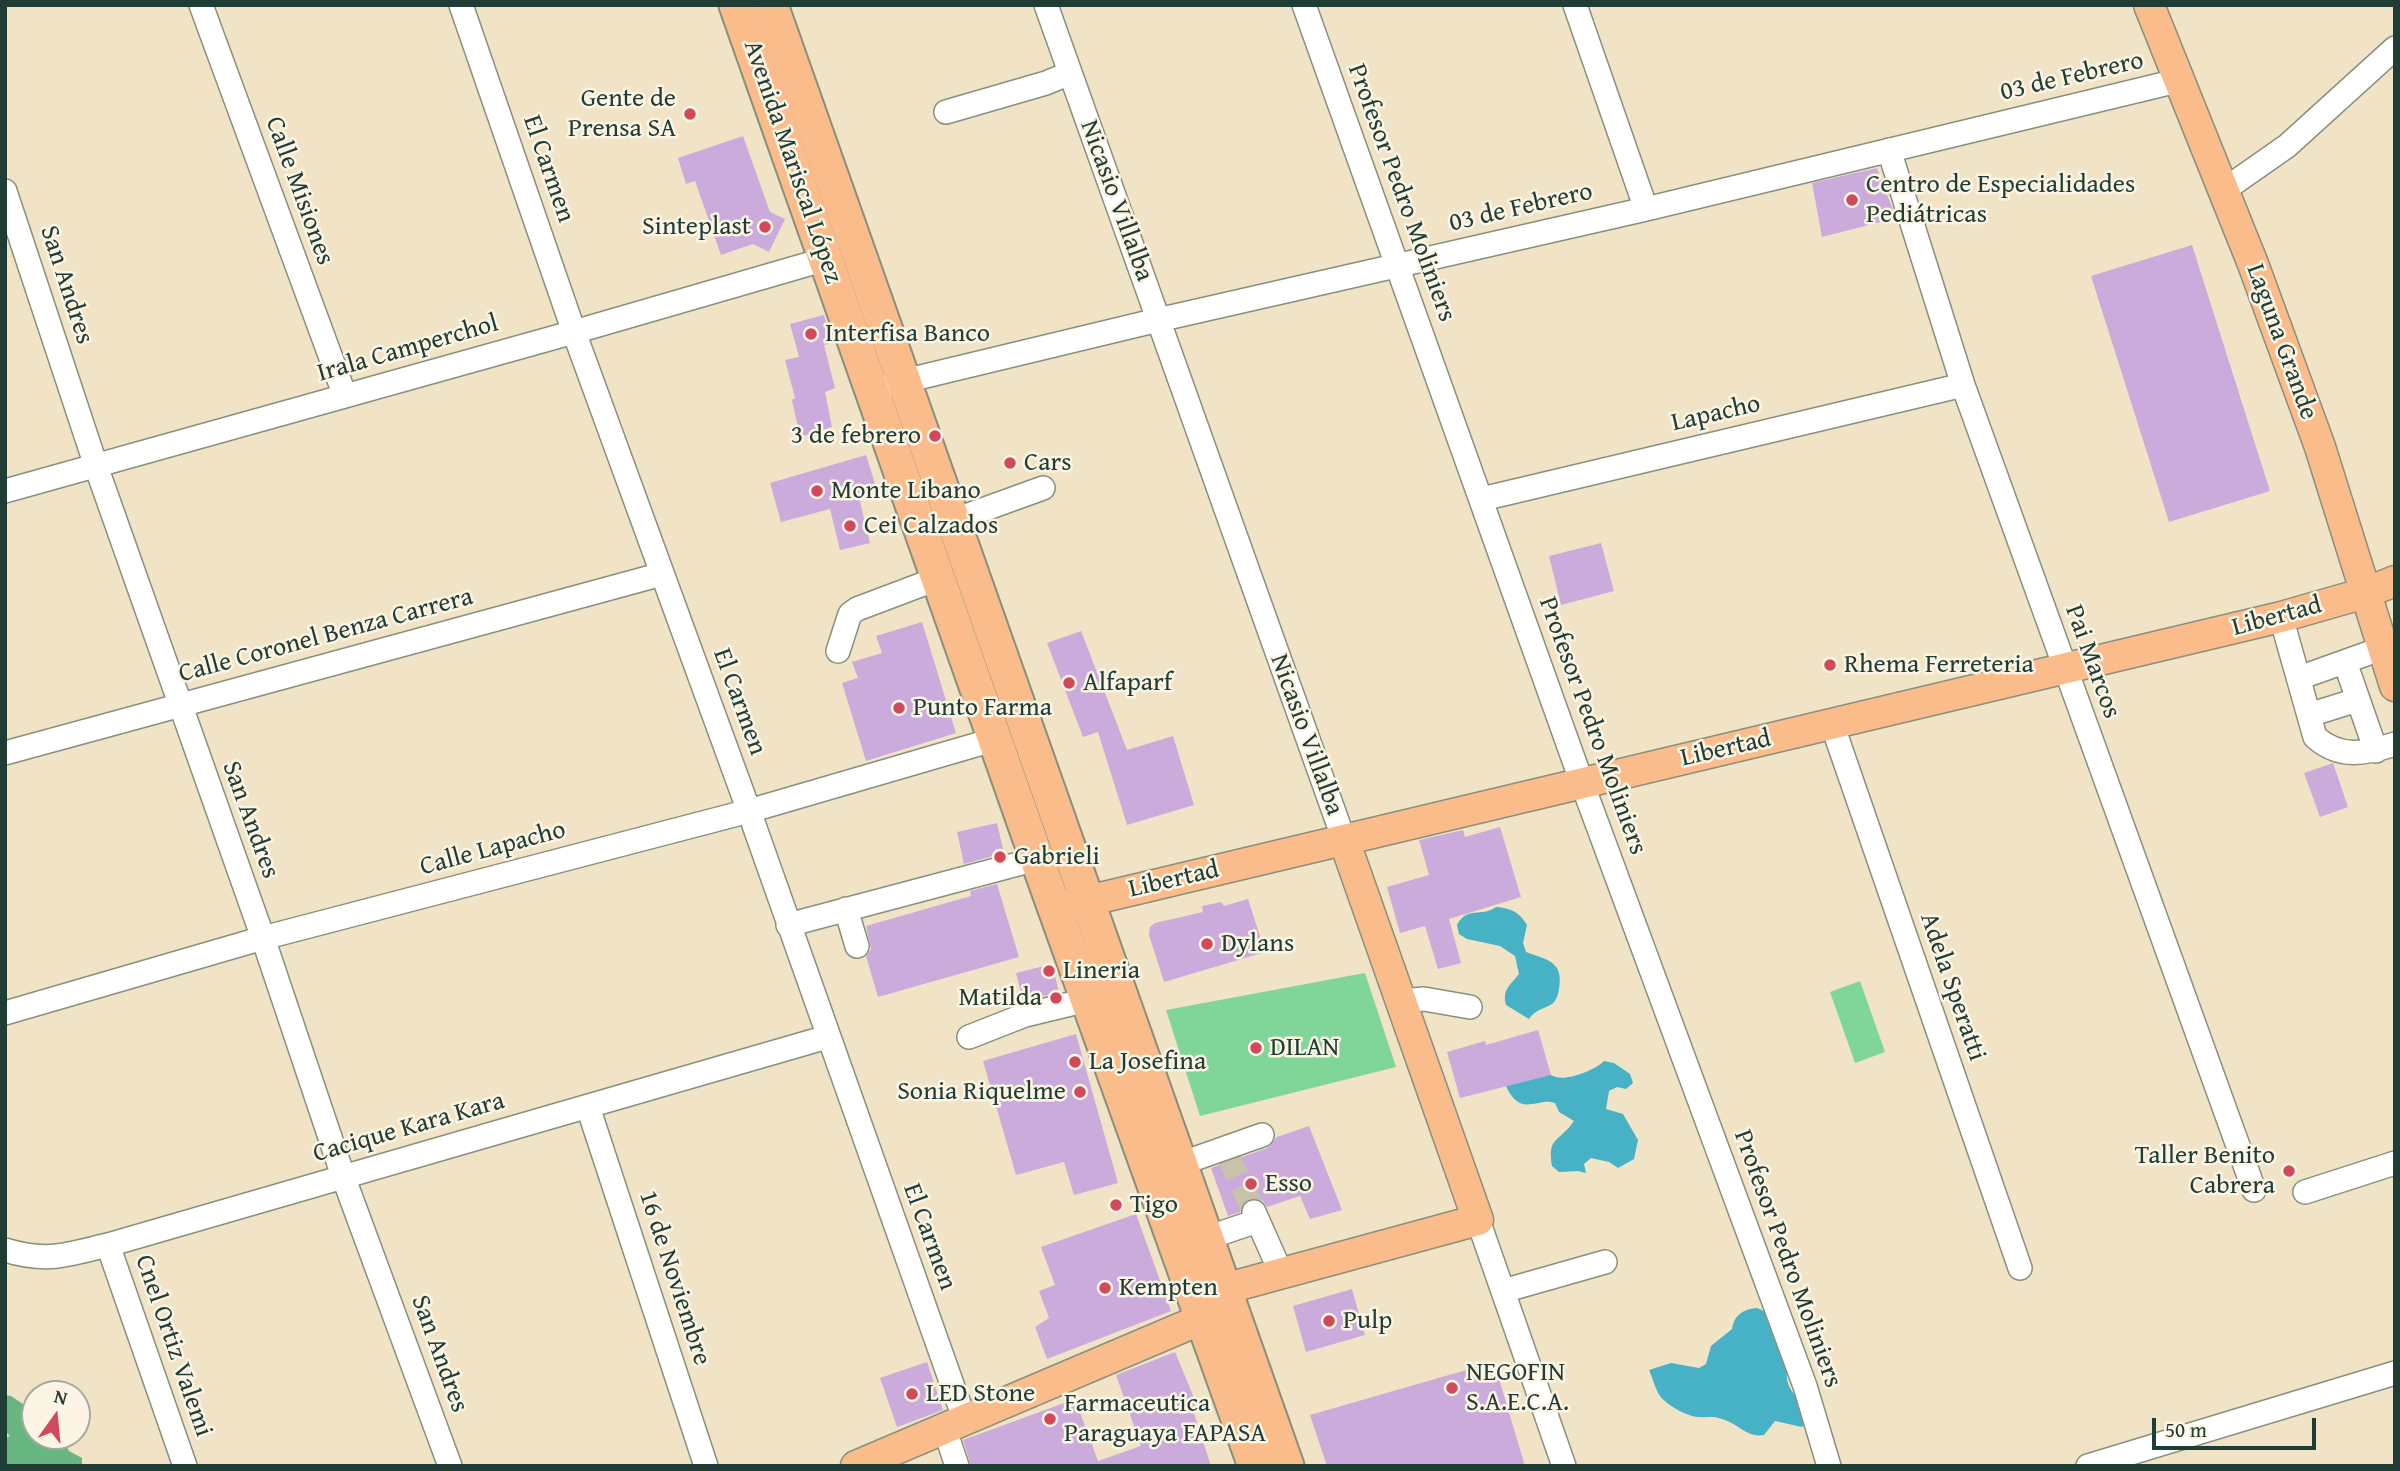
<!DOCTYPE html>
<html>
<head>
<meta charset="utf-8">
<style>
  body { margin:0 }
  #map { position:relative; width:2400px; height:1471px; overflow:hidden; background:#f1e3c6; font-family:"Gentium Book Plus",serif }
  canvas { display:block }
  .frame { position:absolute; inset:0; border:7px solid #1f3d34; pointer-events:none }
  .north { position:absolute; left:21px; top:1380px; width:70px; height:70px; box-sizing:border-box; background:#fcf5e5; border:2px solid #a4ab9e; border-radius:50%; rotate:15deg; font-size:19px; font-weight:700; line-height:28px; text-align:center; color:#1f3d34 }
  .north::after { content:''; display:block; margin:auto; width:24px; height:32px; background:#d1495b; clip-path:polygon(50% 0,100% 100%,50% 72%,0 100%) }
  .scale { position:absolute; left:2152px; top:1418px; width:164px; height:32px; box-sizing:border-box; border:4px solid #1f3d34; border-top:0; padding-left:9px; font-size:21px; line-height:24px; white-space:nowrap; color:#1f3d34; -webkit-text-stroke:5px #fcf5e5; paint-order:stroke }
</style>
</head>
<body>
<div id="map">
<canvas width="2400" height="1471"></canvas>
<div class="frame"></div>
<div class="north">N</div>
<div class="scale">50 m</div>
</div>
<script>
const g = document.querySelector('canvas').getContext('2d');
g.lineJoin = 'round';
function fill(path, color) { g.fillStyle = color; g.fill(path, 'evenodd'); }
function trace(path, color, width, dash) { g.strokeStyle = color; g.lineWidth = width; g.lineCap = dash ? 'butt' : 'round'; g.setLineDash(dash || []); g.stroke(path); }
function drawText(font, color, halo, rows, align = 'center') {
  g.font = font + ' "Gentium Book Plus",serif'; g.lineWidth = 5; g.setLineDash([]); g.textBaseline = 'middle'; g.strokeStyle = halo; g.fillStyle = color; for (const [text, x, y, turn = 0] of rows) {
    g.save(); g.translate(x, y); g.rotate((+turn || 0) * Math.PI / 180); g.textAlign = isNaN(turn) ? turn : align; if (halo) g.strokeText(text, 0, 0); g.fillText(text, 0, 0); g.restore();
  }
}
fill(new Path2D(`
  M 1365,973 L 1396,1067 L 1200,1116 L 1166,1010 Z
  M 1860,981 L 1885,1052 L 1855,1063 L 1830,992 Z`), '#80d598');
fill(new Path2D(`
  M 5,1395 L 11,1396 L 35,1412 L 35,1436 L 61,1436 L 69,1451 L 82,1458 L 82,1466 L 5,1466 L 5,1438 L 10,1436 L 5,1431 Z`), '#68b680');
fill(new Path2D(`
  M 1496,907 C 1511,908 1519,912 1527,925 L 1523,943 L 1526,952 C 1547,960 1564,961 1559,989 C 1558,994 1557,1000 1552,1004 C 1542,1010 1536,1009 1529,1019 L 1506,1005 C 1502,990 1510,985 1519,974 L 1515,956 L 1500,946 L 1467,939 L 1459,934 L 1457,925 C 1468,905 1481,918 1496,907 Z
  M 1604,1061 L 1614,1063 L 1630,1074 L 1633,1083 L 1626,1089 L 1617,1087 L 1609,1091 L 1606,1109 L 1623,1114 L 1638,1140 L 1634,1159 L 1618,1168 L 1609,1162 L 1591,1158 L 1584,1164 L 1586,1173 L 1578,1171 L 1559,1172 L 1552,1166 C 1547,1136 1559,1143 1574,1121 L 1559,1112 L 1555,1103 C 1545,1100 1541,1103 1532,1104 C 1513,1108 1506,1087 1501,1073 L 1532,1062 C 1539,1067 1548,1075 1556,1077 C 1568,1081 1597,1069 1604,1061 Z
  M 1757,1308 L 1766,1312 L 1772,1330 L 1790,1351 C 1780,1394 1795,1386 1809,1419 L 1802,1427 L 1775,1421 L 1764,1435 C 1748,1438 1739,1425 1725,1420 C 1712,1415 1709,1418 1698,1417 C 1686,1416 1667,1405 1660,1396 C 1655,1389 1653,1378 1649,1370 L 1671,1363 L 1699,1368 L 1706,1364 L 1711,1346 L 1732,1329 C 1734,1315 1743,1309 1757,1308 Z`), '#47b2c5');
fill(new Path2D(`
  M 743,136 L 770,212 L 785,219 L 769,252 L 753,244 L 721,255 L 695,181 L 686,184 L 678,158 Z
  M 1877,168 L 1896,218 L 1822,237 L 1812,183 Z
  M 2192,245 L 2270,491 L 2169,522 L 2091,276 Z
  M 824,315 L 832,343 L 824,345 L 835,388 L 825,392 L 832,427 L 800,437 L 792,400 L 795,398 L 785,360 L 799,357 L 790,324 Z
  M 866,455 L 876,487 L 858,493 L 870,543 L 840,550 L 830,509 L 781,522 L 770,483 Z
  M 1601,543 L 1614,591 L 1561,605 L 1549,556 Z
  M 922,622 L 956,733 L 866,761 L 842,683 L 858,678 L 852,662 L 882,653 L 876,636 Z
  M 1081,631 L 1127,750 L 1173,736 L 1194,805 L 1127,825 L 1098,732 L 1083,737 L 1047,643 Z
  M 2333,763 L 2348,807 L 2320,817 L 2304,773 Z
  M 997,823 L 1004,853 L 964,864 L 957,832 Z
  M 1500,827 L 1521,897 L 1449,919 L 1461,963 L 1438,969 L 1425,926 L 1400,933 L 1387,887 L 1429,875 L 1419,840 L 1463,830 L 1465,837 Z
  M 997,884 L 1019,957 L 878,997 L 866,956 L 871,949 L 866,926 L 971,896 L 970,891 Z
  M 1248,899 L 1265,952 L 1164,982 L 1149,935 L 1150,927 L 1155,923 L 1203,912 L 1202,906 L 1221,902 L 1224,906 Z
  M 1052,964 L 1059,992 L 1023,1001 L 1016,973 Z
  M 1538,1030 L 1551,1075 L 1460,1098 L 1447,1052 L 1485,1041 L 1486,1045 Z
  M 1076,1034 L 1118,1183 L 1074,1195 L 1064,1162 L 1016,1175 L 983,1061 Z
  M 1309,1126 L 1342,1210 L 1310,1219 L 1300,1196 L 1267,1207 L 1262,1200 L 1249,1199 L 1242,1204 L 1240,1212 L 1228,1216 L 1211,1168 L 1267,1148 L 1277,1137 Z
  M 1136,1214 L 1171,1311 L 1047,1359 L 1035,1327 L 1049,1318 L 1039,1291 L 1055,1285 L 1041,1247 Z
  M 1352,1289 L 1365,1335 L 1306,1352 L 1293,1306 Z
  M 1175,1352 L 1197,1405 L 1192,1407 L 1211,1466 L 971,1466 L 963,1440 L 1075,1399 L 1098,1461 L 1141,1446 L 1116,1375 Z
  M 927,1362 L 943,1410 L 897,1427 L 880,1378 Z
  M 1494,1362 L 1525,1466 L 1327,1466 L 1310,1415 Z`), '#cbabdb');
trace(new Path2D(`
  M 1228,1155 L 1254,1212`), '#c7c2a9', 23, [23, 11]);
const minor = new Path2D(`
  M 201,5 L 345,396
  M 461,5 L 574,332 L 749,811 L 964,1418
  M 1046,5 L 1344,840
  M 1304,5 L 1582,783 L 1805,1386 L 1829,1466
  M 1575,5 L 1646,209
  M 946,112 L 1046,83 L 1070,73
  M 1889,150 L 1963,385 L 2254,1190
  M 2224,190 L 2287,146 L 2395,48
  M 5,191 L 96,466 L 263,938 L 343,1176 L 450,1466
  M 892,384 L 1158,320 L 1646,209 L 2181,80
  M 5,491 L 574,332 L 826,259
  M 1482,499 L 1963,385
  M 952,521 L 1043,488
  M 2281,617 L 2315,737 C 2340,759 2365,754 2395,744
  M 838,651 L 850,614 L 857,609 L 939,578
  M 2345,662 L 2376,751
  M 2299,678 L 2383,648
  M 2309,715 L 2357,700
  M 1832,724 L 2020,1268
  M 5,753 L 662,574
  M 846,909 L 857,946
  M 788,925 L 1037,859
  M 1400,1001 L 1424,999 L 1470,1007
  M 5,1013 L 263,938 L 749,811 L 996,739
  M 969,1037 L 1025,1015 L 1087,1000
  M 588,1107 L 706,1466
  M 1180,1164 L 1262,1135
  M 2305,1192 L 2395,1163
  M 1254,1212 L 1281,1273
  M 1478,1220 L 1564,1466
  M 1207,1238 L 1257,1221
  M 108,1245 L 185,1466
  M 5,1250 C 48,1263 66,1255 108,1245 L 827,1037
  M 1503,1291 L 1605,1262
  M 944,1427 L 957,1466
  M 2088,1466 L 2395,1373`);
const major = new Path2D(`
  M 2149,5 L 2253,264 L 2320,447 L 2395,686
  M 1066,906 L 2281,617 L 2365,593 L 2395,581
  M 856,1466 L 1202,1319 L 1224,1289 L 1478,1220 L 1344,840`);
const highway = new Path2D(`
  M 736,5 L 1037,859 L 1255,1466
  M 771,5 L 1287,1466`);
trace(minor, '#88907d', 26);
trace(major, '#88907d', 33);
trace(highway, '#88907d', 37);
trace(minor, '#fff', 23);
trace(major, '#fabc8b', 30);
trace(highway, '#fabc8b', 33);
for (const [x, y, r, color] of [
  [690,114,7,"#d1495b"],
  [1852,200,7,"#d1495b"],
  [765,227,7,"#d1495b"],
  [811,334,7,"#d1495b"],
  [935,436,7,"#d1495b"],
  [1010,463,7,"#d1495b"],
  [817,491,7,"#d1495b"],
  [850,526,7,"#d1495b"],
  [1830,665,7,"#d1495b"],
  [1069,683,7,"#d1495b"],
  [899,708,7,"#d1495b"],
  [1000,857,7,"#d1495b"],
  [1207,944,7,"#d1495b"],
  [1049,971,7,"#d1495b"],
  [1056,998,7,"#d1495b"],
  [1256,1048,7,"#d1495b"],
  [1075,1062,7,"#d1495b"],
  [1080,1092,7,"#d1495b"],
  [2289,1171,7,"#d1495b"],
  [1251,1184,7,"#d1495b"],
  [1116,1205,7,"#d1495b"],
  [1105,1288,7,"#d1495b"],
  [1329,1321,7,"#d1495b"],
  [1452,1388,7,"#d1495b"],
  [912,1394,7,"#d1495b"],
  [1050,1419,7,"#d1495b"]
]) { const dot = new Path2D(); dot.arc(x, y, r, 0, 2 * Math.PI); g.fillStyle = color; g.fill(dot); trace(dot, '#fcf5e5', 2.5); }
drawText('26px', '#1f3d34', '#fcf5e5', [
  ["03 de Febrero",2072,77,-13],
  ["Avenida Mariscal López",792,162,71],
  ["El Carmen",548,169,71],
  ["Calle Misiones",299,191,70],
  ["Profesor Pedro Moliniers",1401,193,70],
  ["Nicasio Villalba",1116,201,70],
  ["03 de Febrero",1521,208,-13],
  ["San Andres",66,285,72],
  ["Laguna Grande",2281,342,70],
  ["Irala Camperchol",408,349,-16],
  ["Lapacho",1716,414,-13],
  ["Libertad",2277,617,-15],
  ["Calle Coronel Benza Carrera",326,636,-15],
  ["Pai Marcos",2092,662,70],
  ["El Carmen",739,702,70],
  ["Profesor Pedro Moliniers",1592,726,70],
  ["Nicasio Villalba",1306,735,70],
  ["Libertad",1726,749,-13],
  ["San Andres",250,820,70],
  ["Calle Lapacho",493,849,-15],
  ["Libertad",1174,880,-13],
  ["Adela Speratti",1952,987,71],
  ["Cacique Kara Kara",409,1128,-16],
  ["El Carmen",929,1237,70],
  ["Profesor Pedro Moliniers",1787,1259,70],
  ["16 de Noviembre",674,1278,72],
  ["Cnel Ortiz Valemi",173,1346,71],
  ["San Andres",439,1354,70]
]);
drawText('26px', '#1f3d34', '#fcf5e5', [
  ["Gente de",676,99,"right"],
  ["Prensa SA",676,129,"right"],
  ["Centro de Especialidades",1866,185],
  ["Pediátricas",1866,215],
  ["Sinteplast",751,227,"right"],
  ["Interfisa Banco",825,334],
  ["3 de febrero",921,436,"right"],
  ["Cars",1024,463],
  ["Monte Libano",831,491],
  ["Cei Calzados",864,526],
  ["Rhema Ferreteria",1844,665],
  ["Alfaparf",1083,683],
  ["Punto Farma",913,708],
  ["Gabrieli",1014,857],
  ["Dylans",1221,944],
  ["Lineria",1063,971],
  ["Matilda",1042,998,"right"],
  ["DILAN",1270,1048],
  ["La Josefina",1089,1062],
  ["Sonia Riquelme",1066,1092,"right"],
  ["Taller Benito",2275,1156,"right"],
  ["Cabrera",2275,1186,"right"],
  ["Esso",1265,1184],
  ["Tigo",1130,1205],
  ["Kempten",1119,1288],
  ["Pulp",1343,1321],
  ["NEGOFIN",1466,1373],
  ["S.A.E.C.A.",1466,1403],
  ["LED Stone",926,1394],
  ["Farmaceutica",1064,1404],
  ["Paraguaya FAPASA",1064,1434]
], 'left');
</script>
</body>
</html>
